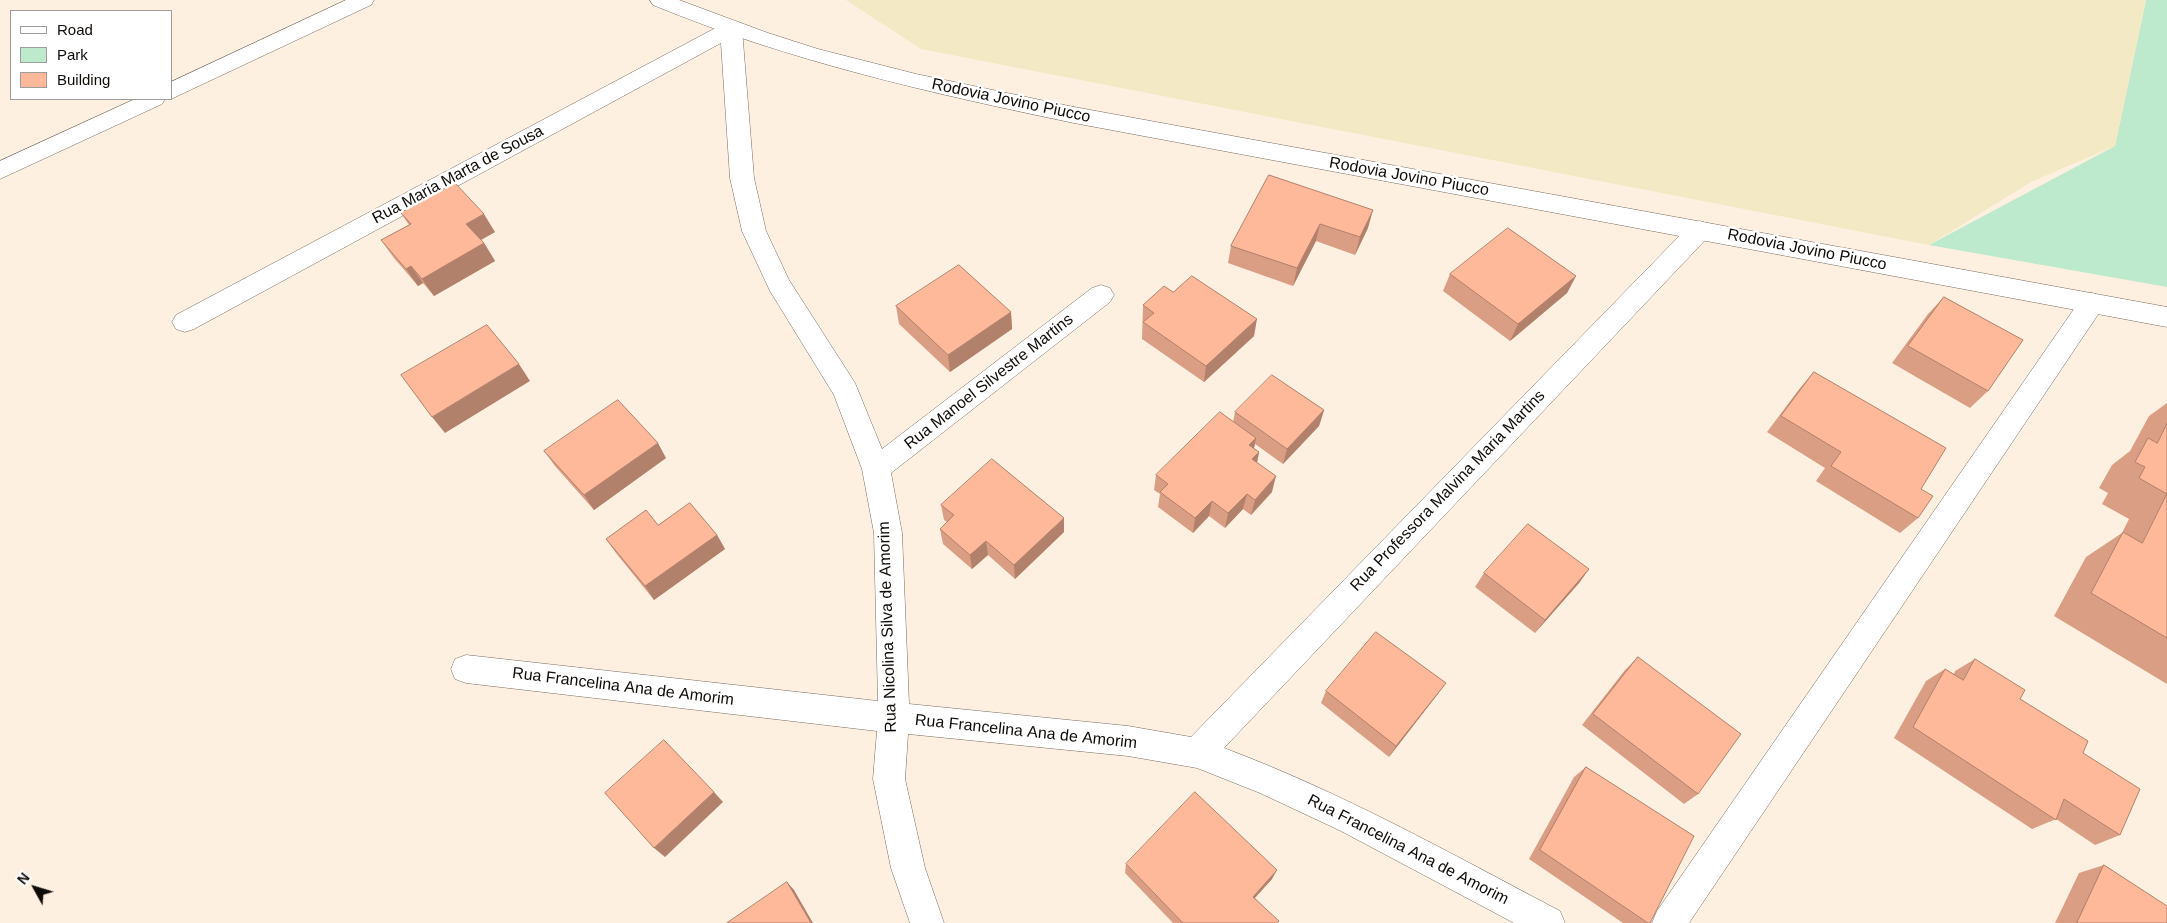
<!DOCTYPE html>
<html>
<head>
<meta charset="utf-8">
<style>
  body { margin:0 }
  #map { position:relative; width:2167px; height:923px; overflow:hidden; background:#fef0e1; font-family:Helvetica,sans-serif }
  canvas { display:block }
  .legend { position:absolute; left:10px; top:10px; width:162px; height:90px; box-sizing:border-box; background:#fff; border:1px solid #9f9d9c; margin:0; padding:6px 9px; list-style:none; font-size:15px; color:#0f0b07 }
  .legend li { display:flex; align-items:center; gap:10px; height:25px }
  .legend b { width:25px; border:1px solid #9f9d9c }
  .north { position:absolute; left:10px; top:863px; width:50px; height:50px; -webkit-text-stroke:4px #fff; paint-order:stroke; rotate:309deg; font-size:14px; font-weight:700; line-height:20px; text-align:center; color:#0f0b07 }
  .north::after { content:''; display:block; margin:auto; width:18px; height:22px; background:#0f0b07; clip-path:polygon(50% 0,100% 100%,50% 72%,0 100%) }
</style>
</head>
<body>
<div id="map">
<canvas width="2167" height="923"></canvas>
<ul class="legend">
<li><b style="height:6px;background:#fff"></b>Road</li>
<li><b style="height:14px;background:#bde9cc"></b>Park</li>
<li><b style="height:14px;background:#feb89a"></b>Building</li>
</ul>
<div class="north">N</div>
</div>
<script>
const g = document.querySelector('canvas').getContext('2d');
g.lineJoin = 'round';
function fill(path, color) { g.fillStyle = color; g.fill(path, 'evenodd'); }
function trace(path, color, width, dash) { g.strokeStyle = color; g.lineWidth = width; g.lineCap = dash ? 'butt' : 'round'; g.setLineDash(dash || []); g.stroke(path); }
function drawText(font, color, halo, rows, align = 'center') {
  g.font = font + ' Helvetica,sans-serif'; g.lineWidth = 5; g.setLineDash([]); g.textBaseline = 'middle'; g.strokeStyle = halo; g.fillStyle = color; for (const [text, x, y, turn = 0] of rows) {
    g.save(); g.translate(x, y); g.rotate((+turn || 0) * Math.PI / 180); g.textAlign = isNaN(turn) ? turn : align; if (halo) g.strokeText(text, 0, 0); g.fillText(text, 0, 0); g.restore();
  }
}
fill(new Path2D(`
  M 2146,0 L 2167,0 L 2167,287 L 1929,245 L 2115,146 Z`), '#bde9cc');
fill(new Path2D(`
  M 846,0 L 2146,0 L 2115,146 L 2031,182 L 1929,245 L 921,49 Z`), '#f3e9c4');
const minor = new Path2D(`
  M 346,0 L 374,0 L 371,5 L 171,99 L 171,82 Z
  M 731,22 L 739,24 L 742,29 L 754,178 L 766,231 L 789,280 L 855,383 L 882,449 L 1092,288 L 1101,285 L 1110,288 L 1114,295 L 1110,302 L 891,473 L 902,533 L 909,704 L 1128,726 L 1191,737 L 1691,224 L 1700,221 L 1709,224 L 1712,230 L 1709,236 L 1224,748 C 1341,792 1450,853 1560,911 L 1565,923 L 1514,923 L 1341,831 L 1260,793 L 1197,768 L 1128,756 L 908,734 L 905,779 L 925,868 L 944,923 L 910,923 L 891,868 L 873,779 L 877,731 L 466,683 L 455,679 L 451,669 L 455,659 L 466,655 L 878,701 L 874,533 L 862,469 L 834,395 L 770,291 L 742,231 L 730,178 L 721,43 L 194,329 L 185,332 L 176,329 L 172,322 L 176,315 L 723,24 Z
  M 135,99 L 165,99 L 162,104 L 0,179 L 0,161 Z
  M 2092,293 L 2101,296 L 2105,303 L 2101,310 L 1689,923 L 1652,923 L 1657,911 L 2083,296 Z`);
const secondary = new Path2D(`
  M 650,0 L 679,0 L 768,33 L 818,49 L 916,74 L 1074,107 L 2167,307 L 2167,327 L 1074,123 C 930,93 789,61 653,5 Z`);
trace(minor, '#776b5e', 1);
trace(secondary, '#776b5e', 1);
fill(minor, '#fff');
fill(secondary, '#fff');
fill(new Path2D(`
  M 1269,175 L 1368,228 L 1355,255 L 1316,241 L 1293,286 L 1228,263 L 1231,246 Z
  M 401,213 L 495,232 L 481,240 L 484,243 L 495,261 L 434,296 L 423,283 L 418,286 L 394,258 L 381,240 L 409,225 Z
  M 1450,274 L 1576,276 L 1567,293 L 1510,341 L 1443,291 Z
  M 1173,292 L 1254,336 L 1204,382 L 1142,339 L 1143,305 Z
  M 1944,297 L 1988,391 L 1970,408 L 1892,363 L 1928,314 Z
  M 896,306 L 1011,312 L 1012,329 L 950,372 L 899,324 Z
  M 1814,372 L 1921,489 L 1918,518 L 1900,533 L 1816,481 L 1825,468 L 1767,432 L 1800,388 Z
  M 2167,403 L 2167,684 L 2054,616 L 2086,557 L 2122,533 L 2129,519 L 2102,504 L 2108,493 L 2099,488 L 2112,465 L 2130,451 L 2149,416 Z
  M 1324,410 L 1319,426 L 1283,464 L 1255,444 L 1254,448 L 1259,452 L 1257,463 L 1272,492 L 1251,515 L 1243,509 L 1225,528 L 1209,516 L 1193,533 L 1158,507 L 1160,494 L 1154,490 L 1156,475 L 1233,422 L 1235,412 Z
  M 544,451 L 666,458 L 594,510 L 555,466 Z
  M 941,505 L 1064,532 L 1015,579 L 988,555 L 972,569 L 943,544 L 940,529 L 947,522 L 944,520 Z
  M 658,525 L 717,535 L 725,549 L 654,600 L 616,553 L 606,539 Z
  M 1589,569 L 1579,583 L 1535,633 L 1475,587 L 1484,573 Z
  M 1638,657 L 1698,794 L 1684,804 L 1582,725 L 1625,670 Z
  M 1975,659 L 2083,753 L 2120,835 L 2095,845 L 2056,819 L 2032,829 L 1894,738 L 1926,681 L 1945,669 L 1954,674 L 1955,671 Z
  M 1446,683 L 1437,695 L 1389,757 L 1321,703 L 1326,691 Z
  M 1586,767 L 1650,923 L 1623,923 L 1529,859 L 1574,777 Z
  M 1126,864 L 1272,879 L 1255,898 L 1278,923 L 1173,923 L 1125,873 Z
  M 2104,865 L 2167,923 L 2055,923 L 2079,873 Z`), '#da9e84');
fill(new Path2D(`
  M 1373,210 L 1368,228 L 1355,255 L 1360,237 Z
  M 484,214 L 495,232 L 477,242 L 466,224 Z
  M 1320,224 L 1316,241 L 1293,286 L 1297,268 Z
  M 484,243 L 495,261 L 434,296 L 422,279 Z
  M 411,266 L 423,283 L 418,286 L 406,269 Z
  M 1576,276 L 1567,293 L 1510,341 L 1518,324 Z
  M 1011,312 L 1012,329 L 950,372 L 948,355 Z
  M 1257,319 L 1254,336 L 1204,382 L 1206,366 Z
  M 519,364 L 530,381 L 445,433 L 432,417 Z
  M 1324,410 L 1319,426 L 1283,464 L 1287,449 Z
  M 1256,438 L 1253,453 L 1249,445 Z
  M 658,443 L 666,458 L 594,510 L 584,495 Z
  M 1259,452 L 1256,468 L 1252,459 Z
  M 1276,476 L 1272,492 L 1251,515 L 1255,500 Z
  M 1247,494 L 1243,509 L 1225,528 L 1228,513 Z
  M 1212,501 L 1209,516 L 1193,533 L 1195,518 Z
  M 1064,518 L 1064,532 L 1015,579 L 1014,565 Z
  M 717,535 L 725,549 L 654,600 L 645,586 Z
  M 986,541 L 988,555 L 972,569 L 970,555 Z
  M 1589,569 L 1579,583 L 1535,633 L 1545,620 Z
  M 1446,683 L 1437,695 L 1389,757 L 1396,746 Z
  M 714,792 L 723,802 L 665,857 L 654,848 Z
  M 1277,870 L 1272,879 L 1249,904 L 1253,897 Z
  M 787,882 L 794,890 L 813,923 L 811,923 Z`), '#b2816c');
const building = new Path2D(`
  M 1269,175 L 1373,210 L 1360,237 L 1320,224 L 1297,268 L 1231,246 Z
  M 455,183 L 484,214 L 466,224 L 484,243 L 422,279 L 411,266 L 406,269 L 381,240 L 411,224 L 401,213 Z
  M 1508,228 L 1576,276 L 1518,324 L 1450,274 Z
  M 959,265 L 1011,312 L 948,355 L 896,306 Z
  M 1192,276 L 1257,319 L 1206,366 L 1143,322 L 1154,313 L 1143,305 L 1164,286 L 1173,292 Z
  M 1944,297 L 2023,340 L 1988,391 L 1908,346 Z
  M 487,325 L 519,364 L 432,417 L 401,375 Z
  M 1814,372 L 1946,448 L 1921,489 L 1933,496 L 1918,518 L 1831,466 L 1841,452 L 1781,416 Z
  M 1272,375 L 1324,410 L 1287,449 L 1235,412 Z
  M 618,400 L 658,443 L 584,495 L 544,451 Z
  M 1220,412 L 1256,438 L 1249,445 L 1259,452 L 1252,459 L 1276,476 L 1255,500 L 1247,494 L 1228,513 L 1212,501 L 1195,518 L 1160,492 L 1168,484 L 1156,475 Z
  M 2167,424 L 2167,494 L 2139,478 L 2145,467 L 2135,462 L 2148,438 L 2157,443 Z
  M 992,459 L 1064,518 L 1014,565 L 986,541 L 970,555 L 940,529 L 954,515 L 941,505 Z
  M 2167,494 L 2167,638 L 2091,593 L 2123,532 L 2142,543 Z
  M 690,503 L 717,535 L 645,586 L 606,539 L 646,510 L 658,525 Z
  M 1528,524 L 1589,569 L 1545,620 L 1484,573 Z
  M 1376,632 L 1446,683 L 1396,746 L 1326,691 Z
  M 1638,657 L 1741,734 L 1698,794 L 1593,714 Z
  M 1975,659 L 2025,690 L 2020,699 L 2088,741 L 2083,753 L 2140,789 L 2120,835 L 2064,799 L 2056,820 L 1913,727 L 1945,669 L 1963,680 Z
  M 664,740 L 714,792 L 654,848 L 605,793 Z
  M 1586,767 L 1694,836 L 1650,923 L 1648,923 L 1540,850 Z
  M 1195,792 L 1277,870 L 1253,897 L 1279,921 L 1277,923 L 1183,923 L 1126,864 Z
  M 2104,865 L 2167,906 L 2167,923 L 2077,923 Z
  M 787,882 L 811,923 L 727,923 Z`);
fill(building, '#feb89a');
trace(building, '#b2816c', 1);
drawText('16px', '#0f0b07', '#fff', [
  ["Rodovia Jovino Piucco",1011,101,12],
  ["Rua Maria Marta de Sousa",458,175,-28],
  ["Rodovia Jovino Piucco",1409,177,10],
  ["Rodovia Jovino Piucco",1807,250,11],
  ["Rua Manoel Silvestre Martins",989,382,-38],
  ["Rua Professora Malvina Maria Martins",1448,491,-46],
  ["Rua Nicolina Silva de Amorim",888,627,-92],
  ["Rua Francelina Ana de Amorim",623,687,7],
  ["Rua Francelina Ana de Amorim",1026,732,6],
  ["Rua Francelina Ana de Amorim",1408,850,27]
]);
</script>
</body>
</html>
